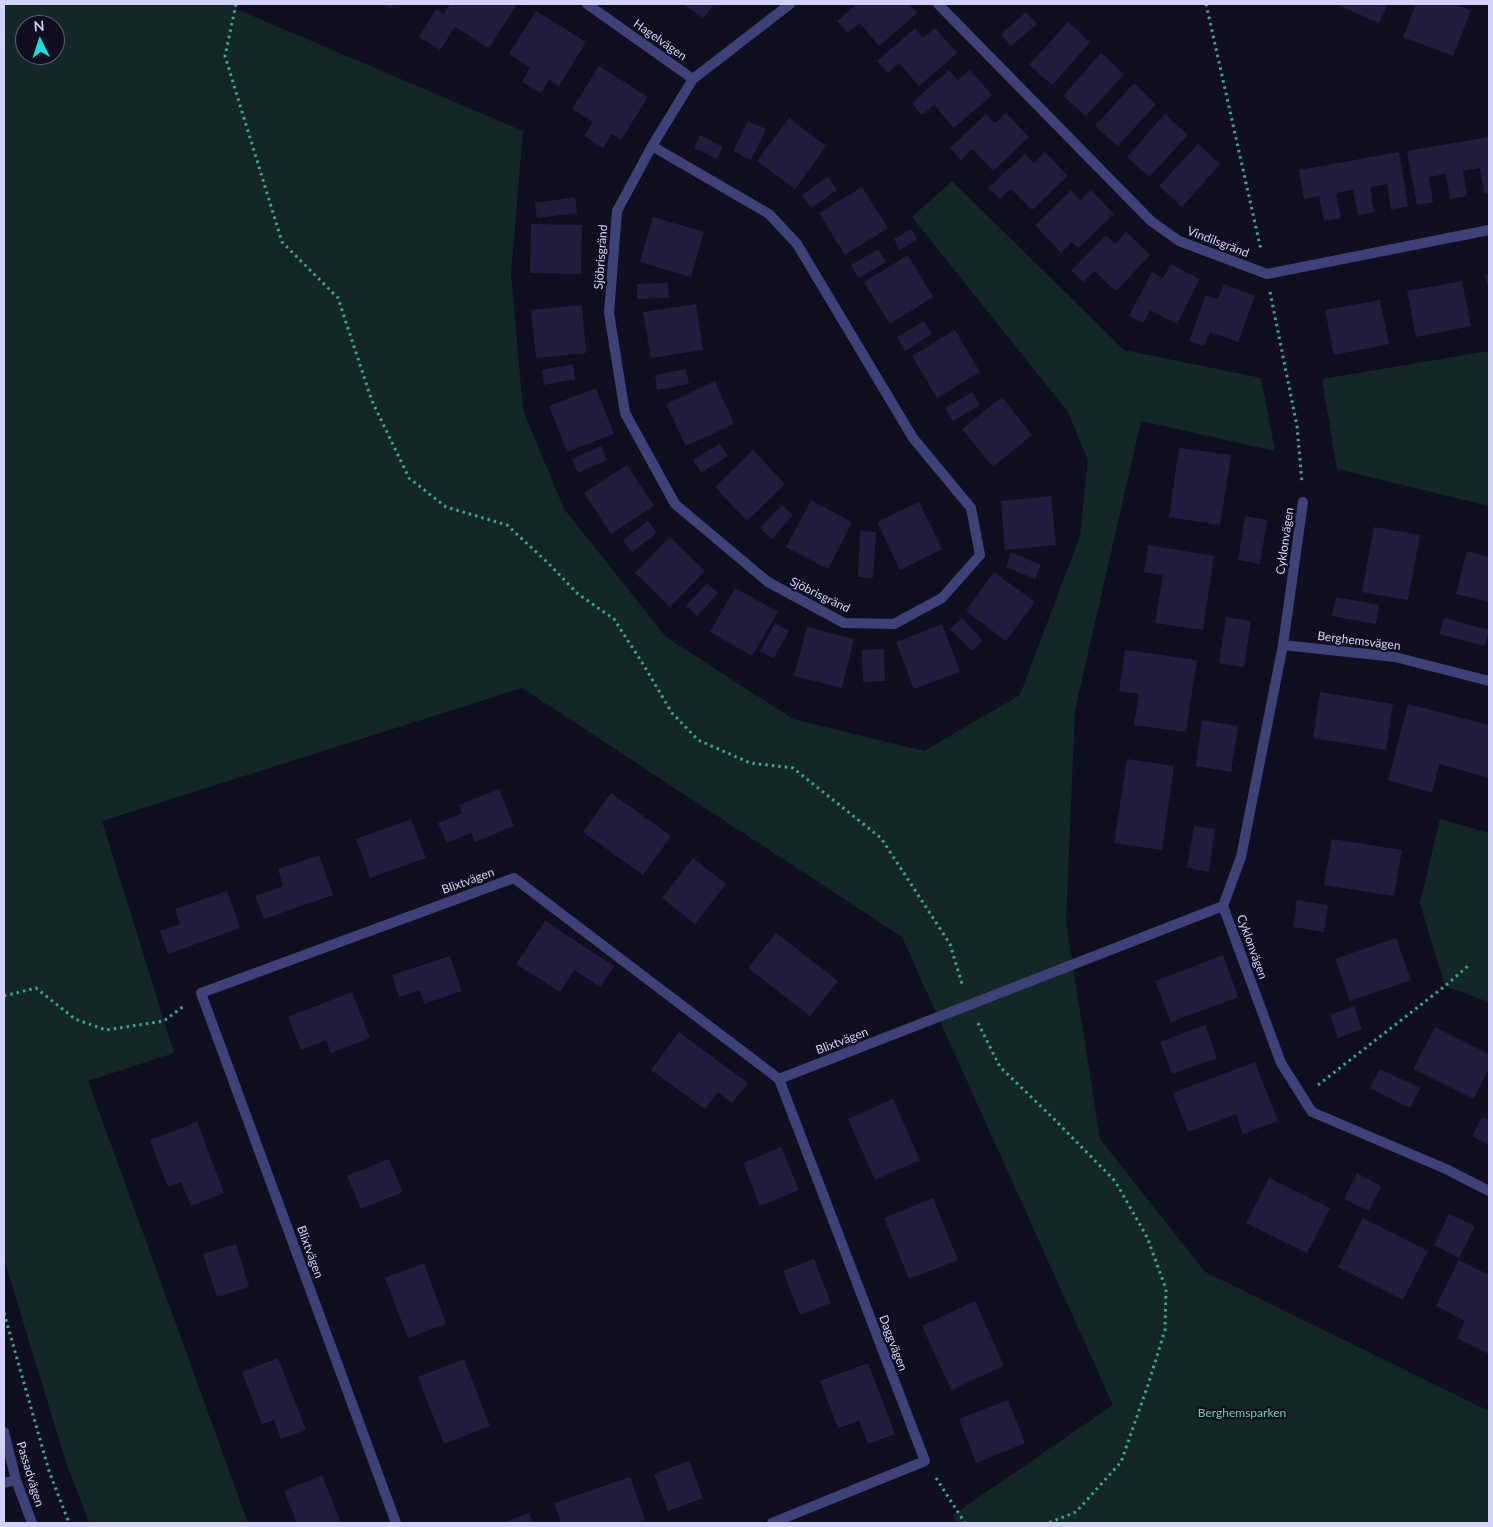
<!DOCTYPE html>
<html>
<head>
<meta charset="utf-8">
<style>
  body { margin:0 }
  #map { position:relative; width:1493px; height:1527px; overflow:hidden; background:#100f1f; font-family:Lato,sans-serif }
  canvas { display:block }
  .frame { position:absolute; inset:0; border:5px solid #d3d2fa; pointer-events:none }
  .north { position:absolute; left:15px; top:15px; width:50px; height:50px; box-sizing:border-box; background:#100f1f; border:1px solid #5e5d77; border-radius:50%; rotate:356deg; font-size:14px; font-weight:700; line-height:20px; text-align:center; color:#d3d2fa }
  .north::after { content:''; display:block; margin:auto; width:18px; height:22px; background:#19dddf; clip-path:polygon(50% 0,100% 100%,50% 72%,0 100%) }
</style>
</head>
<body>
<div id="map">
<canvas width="1493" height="1527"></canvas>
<div class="frame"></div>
<div class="north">N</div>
</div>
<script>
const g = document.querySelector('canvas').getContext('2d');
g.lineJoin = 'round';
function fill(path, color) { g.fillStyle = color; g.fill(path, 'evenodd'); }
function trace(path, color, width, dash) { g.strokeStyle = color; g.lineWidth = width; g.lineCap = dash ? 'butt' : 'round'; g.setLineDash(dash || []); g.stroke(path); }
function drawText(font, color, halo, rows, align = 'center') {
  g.font = font + ' Lato,sans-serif'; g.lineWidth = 4.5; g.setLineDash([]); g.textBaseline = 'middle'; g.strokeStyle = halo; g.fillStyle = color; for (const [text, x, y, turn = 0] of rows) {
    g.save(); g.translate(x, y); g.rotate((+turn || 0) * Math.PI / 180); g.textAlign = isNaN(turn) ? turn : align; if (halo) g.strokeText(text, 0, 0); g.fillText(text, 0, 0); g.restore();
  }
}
fill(new Path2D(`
  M 4,4 L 237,4 L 236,9 L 523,131 L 511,274 L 523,410 L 564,509 L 666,637 L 793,719 L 924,751 L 1020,695 L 1080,536 L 1088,460 L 1068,412 L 912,217 L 952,181 L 1124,350 L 1261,378 L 1275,451 L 1141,421 L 1075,710 L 1066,922 L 1100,1139 L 1205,1272 L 1489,1411 L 1489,1523 L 956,1523 L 953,1515 L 1113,1405 L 902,937 L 522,688 L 102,821 L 174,1053 L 88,1081 L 248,1523 L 89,1523 L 65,1459 L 4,1259 ZM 25,25 L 55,25 L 55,55 L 25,55 Z
  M 1489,351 L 1489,506 L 1337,469 L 1322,379 Z
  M 1440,819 L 1489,833 L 1489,1002 L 1445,986 L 1420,903 Z`), '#132826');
fill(new Path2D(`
  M 382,4 L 394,4 L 391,8 Z
  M 450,4 L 517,4 L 489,48 L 455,27 L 440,50 L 419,37 L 436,9 L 444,14 Z
  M 683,4 L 714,4 L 703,18 Z
  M 857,4 L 909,4 L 917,13 L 879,46 L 860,23 L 848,33 L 837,21 Z
  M 1335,4 L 1388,4 L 1379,23 Z
  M 1416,4 L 1453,4 L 1471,10 L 1453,56 L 1403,37 Z
  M 536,11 L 586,42 L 559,86 L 549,79 L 541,93 L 522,82 L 530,68 L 509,54 Z
  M 1026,12 L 1037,24 L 1011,46 L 1001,34 Z
  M 1068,22 L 1090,42 L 1052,85 L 1029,65 Z
  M 915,28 L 923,38 L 935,28 L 957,53 L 919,86 L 899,63 L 888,73 L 877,61 Z
  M 1101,53 L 1124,74 L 1086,116 L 1063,96 Z
  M 599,66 L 648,97 L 621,140 L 612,134 L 603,148 L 584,136 L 593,122 L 572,109 Z
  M 949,70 L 958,80 L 970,70 L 992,95 L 954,128 L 934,105 L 922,115 L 912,103 Z
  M 1134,83 L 1156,104 L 1118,146 L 1095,126 Z
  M 1006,113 L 1029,137 L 993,171 L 972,149 L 961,160 L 950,148 L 986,114 L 995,123 Z
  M 1165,114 L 1188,135 L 1149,177 L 1127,157 Z
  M 789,118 L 826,146 L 795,189 L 757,161 Z
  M 748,121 L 766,129 L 751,160 L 733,151 Z
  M 700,135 L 723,147 L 717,159 L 694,148 Z
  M 1489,137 L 1489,193 L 1484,194 L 1480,168 L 1463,171 L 1467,196 L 1450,199 L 1446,174 L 1429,177 L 1433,202 L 1417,205 L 1407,151 Z
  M 1198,144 L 1220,164 L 1182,207 L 1159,186 Z
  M 1045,152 L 1068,176 L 1032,210 L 1011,189 L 1000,199 L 988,188 L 1025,154 L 1034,163 Z
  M 1399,152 L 1408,206 L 1391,210 L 1387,184 L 1370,187 L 1374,212 L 1358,215 L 1353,190 L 1336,193 L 1341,218 L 1324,221 L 1319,196 L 1304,199 L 1299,170 Z
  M 828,177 L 837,190 L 811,208 L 802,195 Z
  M 862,187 L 888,228 L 845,255 L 819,213 Z
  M 1071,190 L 1080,200 L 1091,190 L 1114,214 L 1078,248 L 1072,242 L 1061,253 L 1035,225 Z
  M 575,197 L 577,213 L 537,218 L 535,203 Z
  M 653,217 L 704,232 L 691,277 L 640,262 Z
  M 531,224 L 582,225 L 581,274 L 530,273 Z
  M 911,229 L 917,239 L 900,250 L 894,239 Z
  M 1126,232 L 1150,255 L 1116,291 L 1094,271 L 1083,282 L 1071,271 L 1106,235 L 1115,244 Z
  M 878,249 L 886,262 L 859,278 L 851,265 Z
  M 908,255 L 933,297 L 890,324 L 864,282 Z
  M 1171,264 L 1200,279 L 1177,324 L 1150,310 L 1143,323 L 1129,316 L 1152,272 L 1163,278 Z
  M 1489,274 L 1489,289 L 1485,276 Z
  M 1462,281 L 1471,326 L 1416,337 L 1407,291 Z
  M 668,283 L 669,298 L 637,299 L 637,284 Z
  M 1224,284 L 1255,296 L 1238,342 L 1210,332 L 1204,346 L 1189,341 L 1206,295 L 1218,299 Z
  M 1380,300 L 1389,344 L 1334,355 L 1325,310 Z
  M 696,304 L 703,350 L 651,358 L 643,312 Z
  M 582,305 L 586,353 L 536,358 L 531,310 Z
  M 924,321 L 932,334 L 905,351 L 897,337 Z
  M 955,330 L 980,372 L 937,398 L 912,356 Z
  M 573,364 L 575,379 L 544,385 L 542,370 Z
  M 686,369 L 689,384 L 657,390 L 655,375 Z
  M 715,381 L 734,424 L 686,446 L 666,404 Z
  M 596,388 L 614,434 L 567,452 L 549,406 Z
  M 972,392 L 980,405 L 953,421 L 945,408 Z
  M 1002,397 L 1032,435 L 993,467 L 962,429 Z
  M 720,444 L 728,456 L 701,473 L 693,460 Z
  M 601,446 L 607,460 L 578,473 L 572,459 Z
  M 1179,448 L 1231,455 L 1220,525 L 1169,517 Z
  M 753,450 L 785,484 L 747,521 L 715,487 Z
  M 627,465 L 654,506 L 611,534 L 584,493 Z
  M 1051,496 L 1056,545 L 1005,550 L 1001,501 Z
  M 811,500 L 852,522 L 828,569 L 786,547 Z
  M 919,502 L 942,549 L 900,570 L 877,522 Z
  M 782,505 L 793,515 L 772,539 L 760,528 Z
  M 1245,516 L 1267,520 L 1260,564 L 1238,560 Z
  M 648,521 L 657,533 L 632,552 L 623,540 Z
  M 1374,527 L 1420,535 L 1408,600 L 1362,592 Z
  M 860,531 L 876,532 L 873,578 L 858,577 Z
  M 670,537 L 705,571 L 670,607 L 635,573 Z
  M 1148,545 L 1214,556 L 1203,630 L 1155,623 L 1163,575 L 1144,572 Z
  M 1467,551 L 1489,557 L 1489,602 L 1456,594 Z
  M 1011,552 L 1041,565 L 1035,579 L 1006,567 Z
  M 994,572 L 1035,602 L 1006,641 L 966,611 Z
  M 707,583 L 718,593 L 697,616 L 686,606 Z
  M 735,588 L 778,612 L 752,656 L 710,632 Z
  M 1336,597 L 1379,605 L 1376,624 L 1332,616 Z
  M 1226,617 L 1251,621 L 1244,667 L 1219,663 Z
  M 962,618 L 983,641 L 972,651 L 950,629 Z
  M 1444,618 L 1489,630 L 1485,646 L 1439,634 Z
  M 775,623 L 789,631 L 774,658 L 760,651 Z
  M 942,624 L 960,672 L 914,689 L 896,642 Z
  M 807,627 L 854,639 L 842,688 L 794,676 Z
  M 884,649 L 885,681 L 863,682 L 862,650 Z
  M 1125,650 L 1197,660 L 1186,732 L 1134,725 L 1139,694 L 1119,691 Z
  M 1320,692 L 1393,704 L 1386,750 L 1313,738 Z
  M 1408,704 L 1489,725 L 1489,778 L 1439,764 L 1432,793 L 1388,780 Z
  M 1202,720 L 1238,726 L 1231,772 L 1196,766 Z
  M 1127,759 L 1174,766 L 1162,850 L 1114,843 Z
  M 499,789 L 514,826 L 475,842 L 471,833 L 447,843 L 438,823 L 462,813 L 459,805 Z
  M 611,793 L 671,836 L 643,875 L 583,832 Z
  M 411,819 L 426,858 L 370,878 L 356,839 Z
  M 1194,826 L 1215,829 L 1209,872 L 1187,868 Z
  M 1332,839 L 1402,850 L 1394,896 L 1324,885 Z
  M 319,855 L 333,895 L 264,919 L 255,896 L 283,886 L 278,869 Z
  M 693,858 L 726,884 L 695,924 L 662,898 Z
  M 227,891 L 240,928 L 168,954 L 160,931 L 180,924 L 175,909 Z
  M 1297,900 L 1328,905 L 1324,932 L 1293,927 Z
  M 545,921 L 614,966 L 600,987 L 574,970 L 560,992 L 516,964 Z
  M 776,933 L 838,981 L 810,1016 L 748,968 Z
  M 1396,938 L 1411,980 L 1350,1001 L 1335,959 Z
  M 1223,955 L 1238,997 L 1171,1022 L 1155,981 Z
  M 450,956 L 462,991 L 424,1004 L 420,990 L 399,997 L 392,975 Z
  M 352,992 L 370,1038 L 331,1053 L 326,1040 L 301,1050 L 288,1017 Z
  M 1354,1006 L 1362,1029 L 1338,1038 L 1330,1015 Z
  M 1205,1025 L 1217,1058 L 1172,1074 L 1160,1042 Z
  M 1435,1027 L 1489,1054 L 1489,1068 L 1474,1099 L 1413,1069 Z
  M 679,1032 L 748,1083 L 732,1103 L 718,1092 L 705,1109 L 651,1070 Z
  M 1255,1062 L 1278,1121 L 1243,1134 L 1236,1114 L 1188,1132 L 1173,1093 Z
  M 1380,1069 L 1420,1088 L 1410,1108 L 1370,1088 Z
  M 893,1099 L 920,1160 L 875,1180 L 848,1119 Z
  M 1482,1117 L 1489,1120 L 1489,1145 L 1472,1136 Z
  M 197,1122 L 224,1193 L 191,1206 L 181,1182 L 168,1187 L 150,1140 Z
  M 781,1147 L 799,1190 L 760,1206 L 743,1163 Z
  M 389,1159 L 403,1192 L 361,1209 L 347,1176 Z
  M 1357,1173 L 1381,1186 L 1369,1211 L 1344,1199 Z
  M 1269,1178 L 1330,1208 L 1307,1253 L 1246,1223 Z
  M 933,1198 L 958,1260 L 909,1279 L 884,1218 Z
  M 1449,1214 L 1475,1226 L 1459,1258 L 1434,1245 Z
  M 1363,1218 L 1428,1251 L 1403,1300 L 1338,1267 Z
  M 236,1244 L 249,1287 L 217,1297 L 203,1254 Z
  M 814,1259 L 831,1303 L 800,1315 L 783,1271 Z
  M 1459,1260 L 1489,1275 L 1489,1354 L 1457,1338 L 1465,1321 L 1436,1306 Z
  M 424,1263 L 446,1324 L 408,1338 L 385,1278 Z
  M 975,1301 L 1004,1366 L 951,1390 L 922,1326 Z
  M 278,1358 L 306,1430 L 281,1439 L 274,1420 L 262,1424 L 242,1372 Z
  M 464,1359 L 490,1426 L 444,1444 L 418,1377 Z
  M 868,1363 L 895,1434 L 868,1444 L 859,1421 L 838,1428 L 820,1381 Z
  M 1008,1400 L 1025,1443 L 976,1463 L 959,1419 Z
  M 689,1461 L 703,1498 L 668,1511 L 654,1474 Z
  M 322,1475 L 341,1523 L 297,1523 L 284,1491 Z
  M 630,1477 L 645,1520 L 637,1523 L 561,1523 L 554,1503 Z
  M 529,1513 L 533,1523 L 501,1523 Z`), '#211d3e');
trace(new Path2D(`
  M 236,4 L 225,56 L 282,242 L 338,298 L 372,401 L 409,478 L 446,507 L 507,525 L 548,563 L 578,594 L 614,619 L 643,664 L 672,713 L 698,740 L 750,763 L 793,768 L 881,838 L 950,944 L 963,987
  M 1206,4 L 1261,250
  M 1270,292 L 1297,426 L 1302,483
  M 4,996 L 36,988 L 75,1019 L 106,1030 L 164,1021 L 185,1005
  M 978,1023 L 1000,1067 L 1052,1117 L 1115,1181 L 1147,1237 L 1166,1289 L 1165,1330 L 1148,1385 L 1121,1462 L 1076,1512 L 1048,1523
  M 1318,1085 L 1445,986 L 1468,966
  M 4,1313 L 49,1471 L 69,1523
  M 936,1478 L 965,1523`), '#3ba596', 3, [2.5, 4]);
trace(new Path2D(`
  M 4,1483 L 16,1480`), '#3f4279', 10);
trace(new Path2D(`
  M 587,4 L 693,79
  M 938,4 L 1151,221 L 1179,241 L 1267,274 L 1489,230
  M 652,146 L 769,214 L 797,244 L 913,438 L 971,508 L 980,555 L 942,598 L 894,624 L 844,623 L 768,582 L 675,504 L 625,413 L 609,313 L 617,211 L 652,146 L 693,79 L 790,4
  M 1303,502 L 1283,645 L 1241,857 L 1223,906 L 1281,1063 L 1312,1112 L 1446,1169 L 1489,1191
  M 1283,645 L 1395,657 L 1489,681
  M 396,1523 L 201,993 L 514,878 L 779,1079 L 1223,906
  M 772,1523 L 925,1461 L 779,1079`), '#3f4279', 10);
trace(new Path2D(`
  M 4,1432 L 16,1480 L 32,1523`), '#3f4279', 10);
drawText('12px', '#d3d2fa', '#100f1f', [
  ["Hagelvägen",660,40,35],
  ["Vindilsgränd",1218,242,21],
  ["Sjöbrisgränd",601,257,-86],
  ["Cyklonvägen",1285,541,-82],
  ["Sjöbrisgränd",820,595,26],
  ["Berghemsvägen",1359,641,7],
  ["Blixtvägen",468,881,-20],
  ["Cyklonvägen",1252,947,70],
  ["Blixtvägen",842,1041,-21],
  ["Blixtvägen",310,1252,70],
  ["Daggvägen",893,1343,69],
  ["Passadvägen",30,1474,73]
]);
drawText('12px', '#67d2ad', '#100f1f', [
  ["Berghemsparken",1242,1413]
]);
</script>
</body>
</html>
